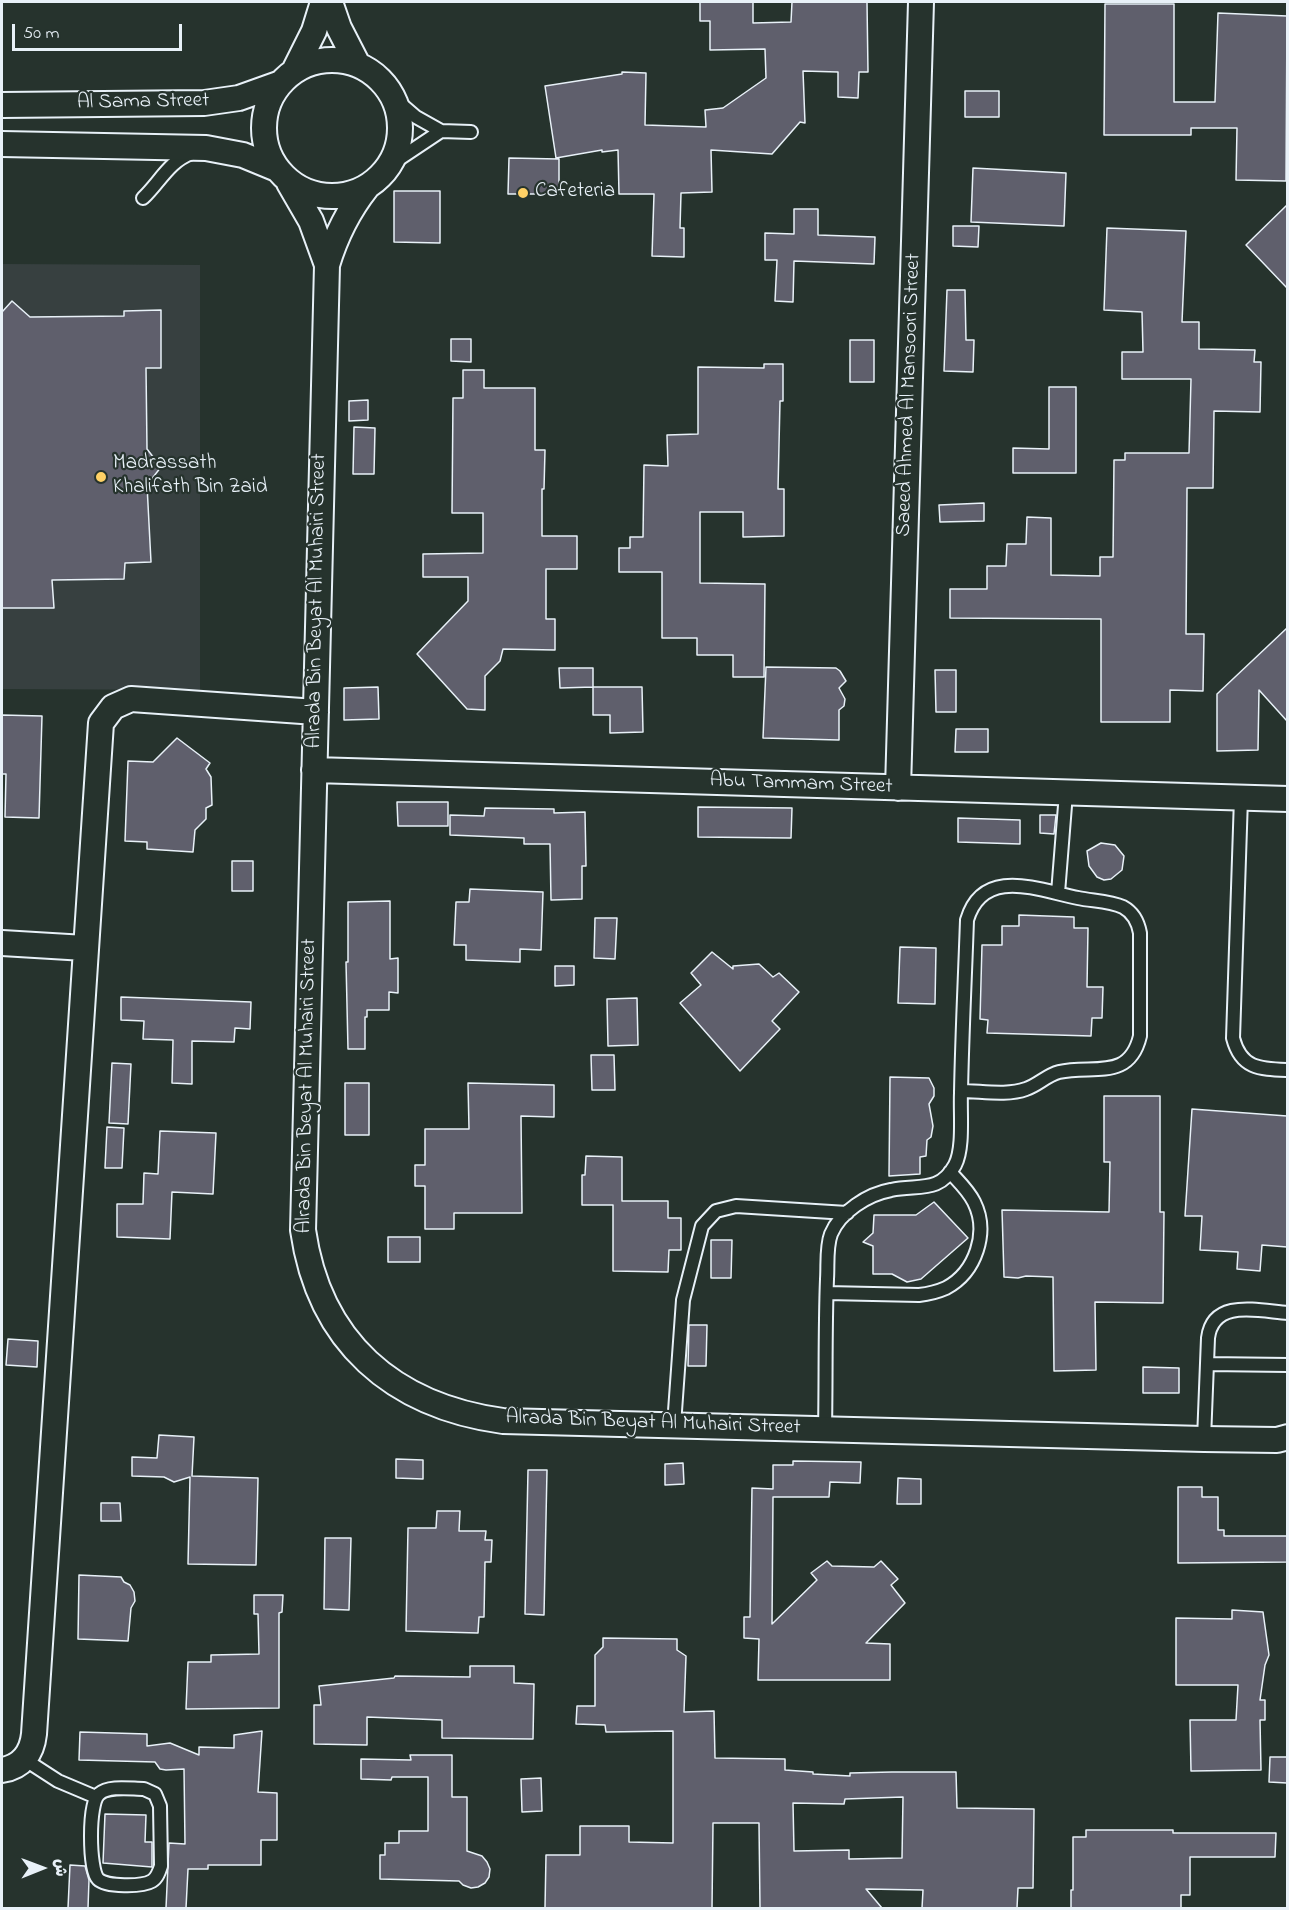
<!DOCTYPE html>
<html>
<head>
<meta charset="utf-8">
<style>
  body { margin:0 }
  #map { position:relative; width:1289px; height:1910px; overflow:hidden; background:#26332d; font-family:"Indie Flower","Playpen Sans Arabic",sans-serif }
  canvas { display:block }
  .frame { position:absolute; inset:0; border:3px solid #e8f1f8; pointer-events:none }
  .north { position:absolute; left:12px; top:1838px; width:60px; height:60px; -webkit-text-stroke:4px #26332d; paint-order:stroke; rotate:89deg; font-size:16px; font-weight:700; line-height:24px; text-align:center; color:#e8f1f8 }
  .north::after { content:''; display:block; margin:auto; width:21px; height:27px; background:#e8f1f8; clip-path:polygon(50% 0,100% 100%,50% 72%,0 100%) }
  .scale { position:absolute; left:12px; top:24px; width:170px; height:27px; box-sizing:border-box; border:3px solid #e8f1f8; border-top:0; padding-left:8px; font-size:18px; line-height:21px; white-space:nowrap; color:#e8f1f8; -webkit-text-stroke:4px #26332d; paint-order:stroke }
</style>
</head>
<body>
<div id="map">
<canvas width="1289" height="1910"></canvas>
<div class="frame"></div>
<div class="north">ش</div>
<div class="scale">50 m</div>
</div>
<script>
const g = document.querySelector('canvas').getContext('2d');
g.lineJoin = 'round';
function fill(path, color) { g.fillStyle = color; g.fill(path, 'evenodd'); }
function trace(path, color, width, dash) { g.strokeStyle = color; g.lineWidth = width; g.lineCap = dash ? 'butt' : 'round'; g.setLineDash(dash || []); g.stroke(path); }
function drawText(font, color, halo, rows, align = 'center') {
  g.font = font + ' "Indie Flower",sans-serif'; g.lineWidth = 4.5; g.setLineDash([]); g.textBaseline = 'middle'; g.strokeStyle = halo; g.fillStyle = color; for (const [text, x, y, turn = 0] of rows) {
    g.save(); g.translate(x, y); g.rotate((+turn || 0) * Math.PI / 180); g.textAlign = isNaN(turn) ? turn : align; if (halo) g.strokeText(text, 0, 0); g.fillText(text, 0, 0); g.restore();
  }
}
fill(new Path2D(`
  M 2,264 L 200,265 L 200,690 L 2,689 Z`), '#374040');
const building = new Path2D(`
  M 700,2 L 753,2 L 753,23 L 791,22 L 792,2 L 867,2 L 868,72 L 859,72 L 858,98 L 838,97 L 838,72 L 803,71 L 805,123 L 800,122 L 772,154 L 711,150 L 712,192 L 681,193 L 680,228 L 684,228 L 684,257 L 652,256 L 654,194 L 619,194 L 618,150 L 602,152 L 602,150 L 556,158 L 545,86 L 622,74 L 622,72 L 646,73 L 645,125 L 706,127 L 705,110 L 723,108 L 766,78 L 765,49 L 710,50 L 710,21 L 700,21 Z
  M 1105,4 L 1174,4 L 1174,102 L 1215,102 L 1218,13 L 1287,16 L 1286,181 L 1236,180 L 1237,128 L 1191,128 L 1191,135 L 1104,135 Z
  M 965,91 L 999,91 L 999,117 L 965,117 Z
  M 509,158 L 559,159 L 559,194 L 508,194 Z
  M 973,168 L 1066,173 L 1064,226 L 971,222 Z
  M 394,191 L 440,191 L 440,243 L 394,242 Z
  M 1287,205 L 1287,288 L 1246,245 Z
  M 794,209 L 818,209 L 818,235 L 875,237 L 874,264 L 794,261 L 793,302 L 775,301 L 777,260 L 765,260 L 765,233 L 794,234 Z
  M 953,226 L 979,226 L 978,247 L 953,246 Z
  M 1107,228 L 1186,231 L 1182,322 L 1199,322 L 1199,349 L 1255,350 L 1254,362 L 1261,362 L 1260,412 L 1214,411 L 1213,488 L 1187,488 L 1186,634 L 1204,634 L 1203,691 L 1170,690 L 1170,722 L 1101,722 L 1101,619 L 950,618 L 950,589 L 987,589 L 987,566 L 1006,566 L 1007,544 L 1026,544 L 1027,517 L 1051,518 L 1051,575 L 1100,576 L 1100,557 L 1113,557 L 1114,460 L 1125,460 L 1125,453 L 1189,453 L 1191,379 L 1122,379 L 1122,352 L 1143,352 L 1142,312 L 1104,310 Z
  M 947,290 L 965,290 L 966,340 L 974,340 L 973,372 L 944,371 Z
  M 12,301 L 30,317 L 124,316 L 124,311 L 161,310 L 161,368 L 146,368 L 147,449 L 161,467 L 147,485 L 151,562 L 125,563 L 124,579 L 52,580 L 54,608 L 2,608 L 2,312 Z
  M 451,339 L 471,339 L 471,362 L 451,361 Z
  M 850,340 L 874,340 L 874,382 L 850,382 Z
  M 764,364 L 783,364 L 783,401 L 780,401 L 778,489 L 784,489 L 784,536 L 743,537 L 743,512 L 700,512 L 700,583 L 765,584 L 764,677 L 733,677 L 733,655 L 697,655 L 697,638 L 662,638 L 662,572 L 619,572 L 619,548 L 630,548 L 630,537 L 643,537 L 644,465 L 668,466 L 667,435 L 698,434 L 698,367 L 764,368 Z
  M 463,370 L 484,370 L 484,388 L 535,388 L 535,450 L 545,450 L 544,489 L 542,489 L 542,536 L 577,536 L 577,569 L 546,569 L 546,619 L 555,619 L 555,650 L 503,649 L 500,661 L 485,676 L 485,710 L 467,709 L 417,654 L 468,601 L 468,577 L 423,577 L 423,554 L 483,553 L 483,513 L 452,513 L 453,398 L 463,398 Z
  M 1049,387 L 1076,387 L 1076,473 L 1013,473 L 1013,448 L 1049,449 Z
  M 368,400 L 368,420 L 349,421 L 349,401 Z
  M 354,427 L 375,428 L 374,474 L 353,474 Z
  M 984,503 L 984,521 L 940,522 L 939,505 Z
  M 1287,628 L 1287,721 L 1259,690 L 1258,750 L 1217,751 L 1217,694 Z
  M 766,667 L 836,668 L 840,671 L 846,681 L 839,688 L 845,699 L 844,706 L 839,710 L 839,740 L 763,738 Z
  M 559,668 L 593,668 L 593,687 L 560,688 Z
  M 935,670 L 956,670 L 956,712 L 936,712 Z
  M 378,687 L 379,719 L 344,720 L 344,688 Z
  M 593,687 L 642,687 L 643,732 L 610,733 L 610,715 L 593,715 Z
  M 2,715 L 42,716 L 39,818 L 5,817 L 6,774 L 2,774 Z
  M 956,729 L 988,729 L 988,752 L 955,752 Z
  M 177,738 L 210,763 L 206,769 L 211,777 L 212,805 L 206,808 L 206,819 L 195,830 L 193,852 L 147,849 L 147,842 L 125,841 L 128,761 L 153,762 Z
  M 397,802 L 448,802 L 448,826 L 398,826 Z
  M 698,807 L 792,808 L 791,838 L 698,837 Z
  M 485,808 L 554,809 L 554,813 L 585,812 L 586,866 L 582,866 L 582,899 L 551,900 L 550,844 L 524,844 L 524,838 L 450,835 L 450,815 L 484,816 Z
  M 1040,815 L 1056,815 L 1054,834 L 1040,833 Z
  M 958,818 L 1020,820 L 1020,844 L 958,842 Z
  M 1101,843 L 1115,845 L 1124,856 L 1122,870 L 1111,879 L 1104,880 L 1097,877 L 1089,866 L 1087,851 Z
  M 232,861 L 253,861 L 253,891 L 232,891 Z
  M 470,889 L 543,892 L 541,950 L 520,949 L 520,962 L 466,960 L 466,945 L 454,945 L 456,902 L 469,902 Z
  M 390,901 L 390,959 L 398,958 L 398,993 L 389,992 L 389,1010 L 367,1010 L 367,1017 L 365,1017 L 365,1049 L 348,1049 L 346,962 L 348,962 L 348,902 Z
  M 1019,915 L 1074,917 L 1074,928 L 1088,928 L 1087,987 L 1103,987 L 1102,1018 L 1092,1018 L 1091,1036 L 987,1033 L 988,1020 L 980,1019 L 982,945 L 1002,945 L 1002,926 L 1019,926 Z
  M 595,918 L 617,918 L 615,959 L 594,958 Z
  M 900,947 L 936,948 L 935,1004 L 898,1003 Z
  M 712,952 L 733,969 L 733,966 L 759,964 L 773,977 L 779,973 L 799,992 L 772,1021 L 780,1029 L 740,1071 L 680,1003 L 701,985 L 691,973 Z
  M 555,966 L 574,966 L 574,985 L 555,986 Z
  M 121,997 L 251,1002 L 250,1029 L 235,1028 L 234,1042 L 192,1041 L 192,1084 L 172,1083 L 173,1040 L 143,1039 L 144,1021 L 121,1020 Z
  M 637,998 L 638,1045 L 608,1046 L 607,999 Z
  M 591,1055 L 614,1055 L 615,1090 L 592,1090 Z
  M 112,1063 L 131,1064 L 128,1124 L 109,1123 Z
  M 890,1077 L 929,1078 L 934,1088 L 934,1096 L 929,1104 L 933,1126 L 931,1137 L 927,1140 L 926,1156 L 920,1157 L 920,1174 L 889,1176 Z
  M 345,1083 L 369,1083 L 369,1135 L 345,1135 Z
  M 468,1083 L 554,1085 L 554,1117 L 521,1116 L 522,1213 L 454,1213 L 454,1229 L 425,1229 L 425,1186 L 415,1186 L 415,1165 L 425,1165 L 425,1129 L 469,1129 Z
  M 1104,1096 L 1160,1096 L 1160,1212 L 1164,1212 L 1163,1303 L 1095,1302 L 1096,1370 L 1054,1371 L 1053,1277 L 1026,1276 L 1018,1278 L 1004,1277 L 1002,1210 L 1109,1212 L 1110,1162 L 1104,1162 Z
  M 1192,1109 L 1287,1116 L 1287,1247 L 1262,1245 L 1260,1271 L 1237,1269 L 1238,1252 L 1200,1250 L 1202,1216 L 1185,1216 Z
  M 107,1127 L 124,1128 L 122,1168 L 105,1168 Z
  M 160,1131 L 216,1133 L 213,1194 L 172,1192 L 170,1239 L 117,1237 L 117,1204 L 143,1204 L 144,1173 L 158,1174 Z
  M 586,1156 L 622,1157 L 622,1201 L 668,1201 L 668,1218 L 681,1218 L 681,1250 L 669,1250 L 668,1272 L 613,1271 L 613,1205 L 582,1205 L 582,1175 L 585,1175 Z
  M 934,1202 L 968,1238 L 921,1279 L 907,1282 L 892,1274 L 873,1274 L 873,1246 L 863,1242 L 873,1233 L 874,1215 L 916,1215 Z
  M 388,1237 L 420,1237 L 420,1262 L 388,1262 Z
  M 711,1240 L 732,1240 L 731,1278 L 711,1278 Z
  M 689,1325 L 707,1325 L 706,1366 L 688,1366 Z
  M 8,1339 L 38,1341 L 37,1367 L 6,1365 Z
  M 1143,1367 L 1179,1368 L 1179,1393 L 1143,1393 Z
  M 159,1435 L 194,1437 L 192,1476 L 258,1478 L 256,1565 L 188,1564 L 190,1477 L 174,1482 L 164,1477 L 132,1476 L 132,1457 L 157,1458 Z
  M 396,1459 L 423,1460 L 423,1479 L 396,1478 Z
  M 793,1461 L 861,1462 L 860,1483 L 830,1482 L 829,1497 L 773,1497 L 772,1624 L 817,1580 L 811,1573 L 827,1561 L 832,1566 L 874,1567 L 881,1561 L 898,1579 L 891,1585 L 905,1603 L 866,1643 L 890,1644 L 890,1680 L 758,1680 L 759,1639 L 744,1638 L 744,1617 L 750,1617 L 752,1488 L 773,1489 L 773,1465 L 793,1465 Z
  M 683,1463 L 684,1484 L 665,1485 L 665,1464 Z
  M 528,1470 L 547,1470 L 544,1615 L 525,1614 Z
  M 898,1478 L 921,1479 L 921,1504 L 897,1504 Z
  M 1178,1487 L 1202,1487 L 1202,1497 L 1218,1497 L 1218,1530 L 1224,1530 L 1224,1536 L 1287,1536 L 1287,1562 L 1178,1563 Z
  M 101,1503 L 120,1503 L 121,1521 L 101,1521 Z
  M 437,1511 L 460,1511 L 459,1531 L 486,1531 L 485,1540 L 492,1540 L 491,1562 L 485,1562 L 484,1617 L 479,1617 L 478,1633 L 406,1631 L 408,1528 L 436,1528 Z
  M 325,1538 L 351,1538 L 349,1610 L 324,1609 Z
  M 79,1575 L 121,1577 L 124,1582 L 130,1585 L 134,1592 L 135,1601 L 131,1608 L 128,1641 L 78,1639 Z
  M 254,1595 L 283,1595 L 282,1612 L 279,1613 L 279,1708 L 186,1709 L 188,1662 L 211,1662 L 211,1655 L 259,1654 L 258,1614 L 254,1614 Z
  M 1232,1610 L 1263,1612 L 1269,1655 L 1265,1665 L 1260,1700 L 1265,1700 L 1265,1720 L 1260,1720 L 1261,1770 L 1191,1771 L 1190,1720 L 1236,1720 L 1238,1685 L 1176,1685 L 1176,1618 L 1232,1619 Z
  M 603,1638 L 677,1639 L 677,1650 L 686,1656 L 684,1712 L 714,1711 L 715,1758 L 785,1759 L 785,1770 L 813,1772 L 813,1774 L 850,1776 L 850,1773 L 892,1772 L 956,1772 L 957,1808 L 1034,1809 L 1033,1888 L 1018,1888 L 1017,1908 L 922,1908 L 923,1890 L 866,1889 L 882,1908 L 760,1908 L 759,1823 L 713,1823 L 712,1908 L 545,1908 L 546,1855 L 580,1855 L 580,1826 L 629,1826 L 629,1842 L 673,1843 L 673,1731 L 606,1732 L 605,1725 L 576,1724 L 577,1706 L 595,1706 L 595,1655 L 603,1647 ZM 903,1797 L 902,1858 L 849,1859 L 849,1850 L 794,1851 L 793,1803 L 844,1804 L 845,1799 Z
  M 470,1666 L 514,1666 L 514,1683 L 534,1684 L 533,1739 L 442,1738 L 442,1720 L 367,1717 L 367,1745 L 314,1744 L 314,1705 L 321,1705 L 319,1686 L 394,1678 L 395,1676 L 470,1677 Z
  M 262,1731 L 258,1792 L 277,1793 L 277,1840 L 261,1840 L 261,1865 L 208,1865 L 208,1869 L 188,1869 L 186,1908 L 166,1908 L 169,1843 L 185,1844 L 184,1769 L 166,1770 L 160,1769 L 155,1762 L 79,1760 L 80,1732 L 147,1734 L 147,1746 L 170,1743 L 199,1755 L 199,1747 L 234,1748 L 234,1735 Z
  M 410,1755 L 452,1755 L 452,1797 L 467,1797 L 467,1851 L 482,1856 L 487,1862 L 490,1869 L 489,1877 L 485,1883 L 478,1887 L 471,1888 L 463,1885 L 459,1881 L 380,1879 L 380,1855 L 385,1855 L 385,1843 L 399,1843 L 399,1831 L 428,1831 L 428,1777 L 392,1777 L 391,1780 L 361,1779 L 361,1759 L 411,1760 Z
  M 1270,1757 L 1287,1757 L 1287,1783 L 1269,1782 Z
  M 541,1778 L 542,1811 L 522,1812 L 521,1779 Z
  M 105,1814 L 146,1815 L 145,1842 L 152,1842 L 152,1867 L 103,1863 Z
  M 1086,1830 L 1173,1830 L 1173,1833 L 1276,1833 L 1275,1857 L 1190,1857 L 1190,1895 L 1181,1895 L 1181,1908 L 1071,1908 L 1071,1890 L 1073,1890 L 1073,1837 L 1086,1837 Z
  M 70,1865 L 85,1866 L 89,1880 L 88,1908 L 68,1908 Z`);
fill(building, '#5f5f6c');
trace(building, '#e8f1f8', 1.5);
const lane = new Path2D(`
  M 394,98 L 416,117 L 441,131 L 471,132
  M 390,165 L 441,131
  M 143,198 C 160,182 169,161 192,153
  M 1241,798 L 1233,1038 C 1241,1069 1260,1069 1288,1070
  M 1058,893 L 1066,793
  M 827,1293 L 919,1295 C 928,1294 937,1292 946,1288 C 976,1272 989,1232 974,1202 C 968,1190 959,1182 950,1172
  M 1207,1364 L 1288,1365
  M 674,1425 L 683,1300 L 702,1226 L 716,1211 L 736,1206 L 847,1213
  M 825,1429 C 826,1379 825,1329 827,1279 C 828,1265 826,1247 831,1234 C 840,1212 868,1194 891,1190 C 918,1184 939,1194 955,1165 C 964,1148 960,1113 961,1093 C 962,1036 965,978 967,920 C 983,866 1038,890 1078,898 C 1092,901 1110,901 1123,907 C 1134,913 1138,922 1140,933 L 1140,1036 C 1129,1082 1092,1064 1059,1072 C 1047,1075 1038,1085 1026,1089 C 1007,1096 981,1091 961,1091
  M 1204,1439 L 1208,1338 C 1213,1298 1259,1311 1288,1313
  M 24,1759 L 58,1781 L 96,1797
  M 144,1789 L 155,1794 L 160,1806 L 161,1866 C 159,1872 157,1878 152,1881 C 142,1887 106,1887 98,1879 C 89,1869 88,1803 99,1794 C 109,1785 131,1789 144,1789 Z`);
const street = new Path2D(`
  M 330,2 L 339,28 L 358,65
  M264 128a68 68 0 1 1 136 0a68 68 0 1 1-136 0Z
  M 294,71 L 314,31 L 323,2
  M 2,105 L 204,103 L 239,98 L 281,83
  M 2,144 L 206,148 L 243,155 L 277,169
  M 289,183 L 311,221 L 327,265
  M 367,187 C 348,211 336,235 327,265 L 303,1230 C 319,1342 393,1406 503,1421 L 1204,1439 L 1277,1440 L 1288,1437
  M 314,770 L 1288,799
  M 898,788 L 921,2
  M 2,943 L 85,948
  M 2,1770 C 22,1767 32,1753 34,1734 L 101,723 L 113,707 L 131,699 L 316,712`);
trace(lane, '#e8f1f8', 16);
trace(street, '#e8f1f8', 28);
trace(lane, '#26332d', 12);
trace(street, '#26332d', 24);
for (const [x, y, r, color] of [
  [523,193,6,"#ffd166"],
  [101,477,6,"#ffd166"]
]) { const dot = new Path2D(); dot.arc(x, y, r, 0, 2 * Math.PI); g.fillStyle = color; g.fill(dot); trace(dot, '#26332d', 2); }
drawText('21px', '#e8f1f8', '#26332d', [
  ["Al Sama Street",143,103,-1],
  ["Saeed Ahmed Al Mansoori Street",910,395,-88],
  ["Alrada Bin Beyat Al Muhairi Street",318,601,-89],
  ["Abu Tammam Street",801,785,2],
  ["Alrada Bin Beyat Al Muhairi Street",308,1086,-89],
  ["Alrada Bin Beyat Al Muhairi Street",653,1424,2]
]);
drawText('21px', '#e8f1f8', '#26332d', [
  ["Cafeteria",535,193],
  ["Madrassath",113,465],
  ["Khalifath Bin Zaid",113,489]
], 'left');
</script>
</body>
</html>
